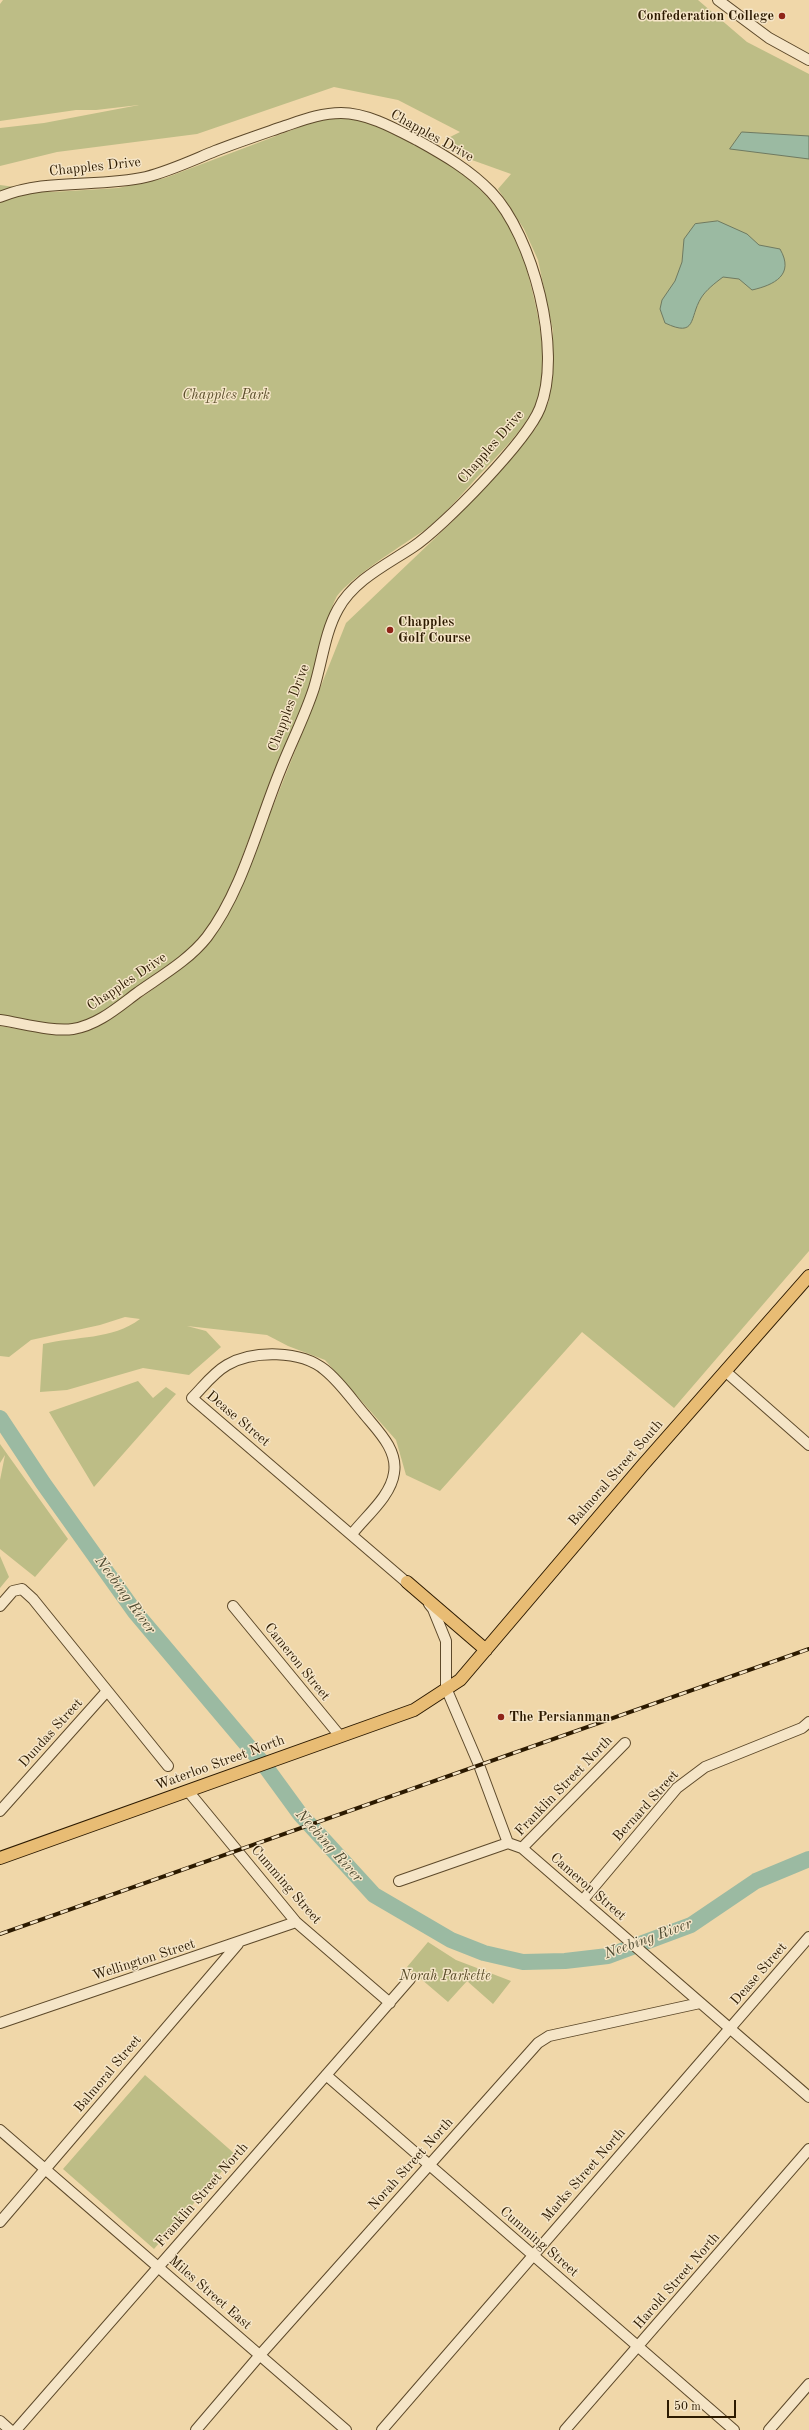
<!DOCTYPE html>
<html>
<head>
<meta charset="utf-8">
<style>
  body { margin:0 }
  #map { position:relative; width:809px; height:2430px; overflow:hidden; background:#f0d7a9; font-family:"Old Standard TT",serif }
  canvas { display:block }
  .scale { position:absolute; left:667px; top:2400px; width:69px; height:18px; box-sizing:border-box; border:2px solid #2c1a00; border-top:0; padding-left:5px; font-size:12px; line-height:14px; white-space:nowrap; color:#2c1a00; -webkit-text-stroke:3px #f5e5c7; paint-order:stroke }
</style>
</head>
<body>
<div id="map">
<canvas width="809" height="2430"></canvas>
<div class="scale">50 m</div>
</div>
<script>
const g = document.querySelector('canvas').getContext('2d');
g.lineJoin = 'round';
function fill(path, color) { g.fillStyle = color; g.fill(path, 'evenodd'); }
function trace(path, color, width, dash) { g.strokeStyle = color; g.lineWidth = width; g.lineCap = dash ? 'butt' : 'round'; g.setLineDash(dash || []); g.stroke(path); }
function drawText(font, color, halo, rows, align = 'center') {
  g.font = font + ' "Old Standard TT",serif'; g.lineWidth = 3; g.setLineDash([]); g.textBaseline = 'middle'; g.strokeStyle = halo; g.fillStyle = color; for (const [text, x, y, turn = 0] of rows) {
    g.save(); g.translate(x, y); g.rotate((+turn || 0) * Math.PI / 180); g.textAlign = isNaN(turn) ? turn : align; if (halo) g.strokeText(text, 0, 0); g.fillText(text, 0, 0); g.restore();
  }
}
fill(new Path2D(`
  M 3,0 L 698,0 L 747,42 L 809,74 L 809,1251 L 674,1408 L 582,1332 L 440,1491 L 406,1475 L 396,1440 L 325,1360 L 288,1346 L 267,1335 L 187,1326 L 206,1331 L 221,1347 L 189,1375 L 143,1368 L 67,1390 L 40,1392 L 43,1344 C 76,1336 112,1340 140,1319 L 125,1317 L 100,1325 L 31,1340 L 9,1357 L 0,1356 L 0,1026 C 19,1029 61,1037 79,1033 C 108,1026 190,964 210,941 L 258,844 L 346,623 L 454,520 L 512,457 L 536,428 L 549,401 L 553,331 L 538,260 L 524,229 L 498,189 L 511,174 L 458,155 L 450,137 L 460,132 L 398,100 L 334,87 L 197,134 L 57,152 L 0,166 L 0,128 L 44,123 L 139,105 L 96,110 L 76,110 L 0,121 L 0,4 Z
  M 347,116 C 420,136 504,186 525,263 C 536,304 553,366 535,406 C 523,430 502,451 484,470 C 465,490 447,513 426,529 C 406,543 346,580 336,598 C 327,616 321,651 314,671 C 296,727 272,782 250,836 C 237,869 226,906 204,933 C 189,953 165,966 145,981 C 123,996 102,1018 75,1023 C 52,1028 23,1020 0,1015 L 0,185 L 52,192 L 118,188 L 165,178 L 313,122 Z
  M 138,1381 L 153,1398 L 166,1387 L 176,1394 L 94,1487 L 49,1412 Z
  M 0,1444 L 68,1539 L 35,1577 L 0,1549 L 0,1480 L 5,1455 L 0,1463 Z
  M 0,1556 L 9,1577 L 0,1588 Z
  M 428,1942 L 456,1960 L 511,1981 L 493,2004 L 467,1981 L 448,2002 L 407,1967 Z
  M 145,2075 L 236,2155 L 154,2249 L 63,2169 Z`), '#bdbd86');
const water = new Path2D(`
  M 742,132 L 809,136 L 809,159 L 730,149 Z
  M 718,221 L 747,234 L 759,245 L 780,249 C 795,275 774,285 752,290 L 739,279 L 723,277 C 715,283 706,290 701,298 C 689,318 697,338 665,323 L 660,309 L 662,300 L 675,281 L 682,262 L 684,239 L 695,224 Z`);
fill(water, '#9bbaa2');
trace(water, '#6f7a61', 1);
trace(new Path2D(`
  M 0,1418 L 43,1483 L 135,1612 L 265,1766 L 300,1814 L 374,1895 L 451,1940 L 484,1953 L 523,1962 L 565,1961 L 608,1956 L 691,1925 L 756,1881 L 809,1859`), '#9bbaa2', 16);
const minor = new Path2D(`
  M 718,0 L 769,38 L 809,60
  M 0,197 C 46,178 98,188 146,177 C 170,171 193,160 215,151 C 238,142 262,134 285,126 C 303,120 321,113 341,113 C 367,113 394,128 417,140 C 444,155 470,170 491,192 C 533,236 563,351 540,408 C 527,441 443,527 413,547 C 386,565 354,580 338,609 C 325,632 322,662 314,688 C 305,716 291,743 280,771 C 258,825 242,891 207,937 C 189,960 161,976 137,993 C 118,1007 98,1025 73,1029 C 53,1032 21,1023 0,1020
  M 725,1371 L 809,1445
  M 352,1534 C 366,1516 391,1496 394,1473 C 398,1450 378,1431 365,1415 C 352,1400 341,1383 325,1370 C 301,1350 253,1350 227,1365 C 213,1373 203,1387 192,1398 L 412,1587
  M 429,1604 L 433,1609 L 446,1641 L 446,1688 L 479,1765 L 508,1843 L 522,1848 L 809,2097
  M 0,1606 L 13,1591 L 22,1589 L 33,1599 L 168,1766
  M 233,1606 L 340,1736
  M 188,1791 L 296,1922 L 390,2003
  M 0,1811 L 107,1691
  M 522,1848 L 625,1743
  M 399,1881 L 508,1843
  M 583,1900 L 677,1788 L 705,1767 L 802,1728 L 809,1722
  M 0,2023 L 296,1922
  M 326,2075 L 734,2430
  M 0,2130 L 346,2430
  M 0,2222 L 238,1944
  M 0,2421 L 10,2430
  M 16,2430 L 410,1979
  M 196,2430 L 260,2355 L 538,2043 L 549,2036 L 700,2003
  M 382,2430 L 809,1937
  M 565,2430 L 809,2149
  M 769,2430 L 809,2384`);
const major = new Path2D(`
  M 407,1582 L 486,1650
  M 0,1858 L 414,1710 L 460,1680 L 642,1466 L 809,1276`);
trace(minor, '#5d492a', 12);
trace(major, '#2c1a00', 14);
trace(minor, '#f5e5c7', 10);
trace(major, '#e8bc74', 12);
const rail = new Path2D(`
  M 0,1934 L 809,1649`);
trace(rail, '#2c1a00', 4);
trace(rail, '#f5e5c7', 2.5, [8]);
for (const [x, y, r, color] of [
  [782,16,4,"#8f2418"],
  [390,630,4,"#8f2418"],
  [501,1717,4,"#8f2418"]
]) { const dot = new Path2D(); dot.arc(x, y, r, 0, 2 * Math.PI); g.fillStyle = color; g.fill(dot); trace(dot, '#f5e5c7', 1.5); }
drawText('bold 14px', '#2c1a00', '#f5e5c7', [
  ["Confederation College",774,16,"right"],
  ["Chapples",398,622],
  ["Golf Course",398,638],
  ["The Persianman",509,1717]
], 'left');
drawText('14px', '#2c1a00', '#f5e5c7', [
  ["Chapples Drive",432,136,29],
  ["Chapples Drive",95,167,-6],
  ["Chapples Drive",491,447,-49],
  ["Chapples Drive",289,708,-69],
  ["Chapples Drive",127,982,-34],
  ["Dease Street",238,1419,40],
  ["Balmoral Street South",616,1473,-49],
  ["Cameron Street",297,1662,51],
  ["Dundas Street",51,1733,-48],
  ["Waterloo Street North",220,1763,-20],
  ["Franklin Street North",564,1786,-46],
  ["Bernard Street",646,1806,-48],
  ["Cumming Street",286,1885,49],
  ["Cameron Street",588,1887,41],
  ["Wellington Street",144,1960,-18],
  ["Dease Street",759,1974,-49],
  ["Balmoral Street",108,2074,-50],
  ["Norah Street North",411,2164,-48],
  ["Marks Street North",584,2175,-49],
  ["Franklin Street North",202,2195,-49],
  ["Cumming Street",539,2242,41],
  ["Harold Street North",677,2281,-49],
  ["Miles Street East",210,2293,41]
]);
drawText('italic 14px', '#584b28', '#f5e5c7', [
  ["Chapples Park",226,395],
  ["Norah Parkette",445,1976]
]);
drawText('italic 15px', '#4d4a31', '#f5e5c7', [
  ["Neebing River",125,1595,54],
  ["Neebing River",329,1846,48],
  ["Neebing River",648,1939,-20]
]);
</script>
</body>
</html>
